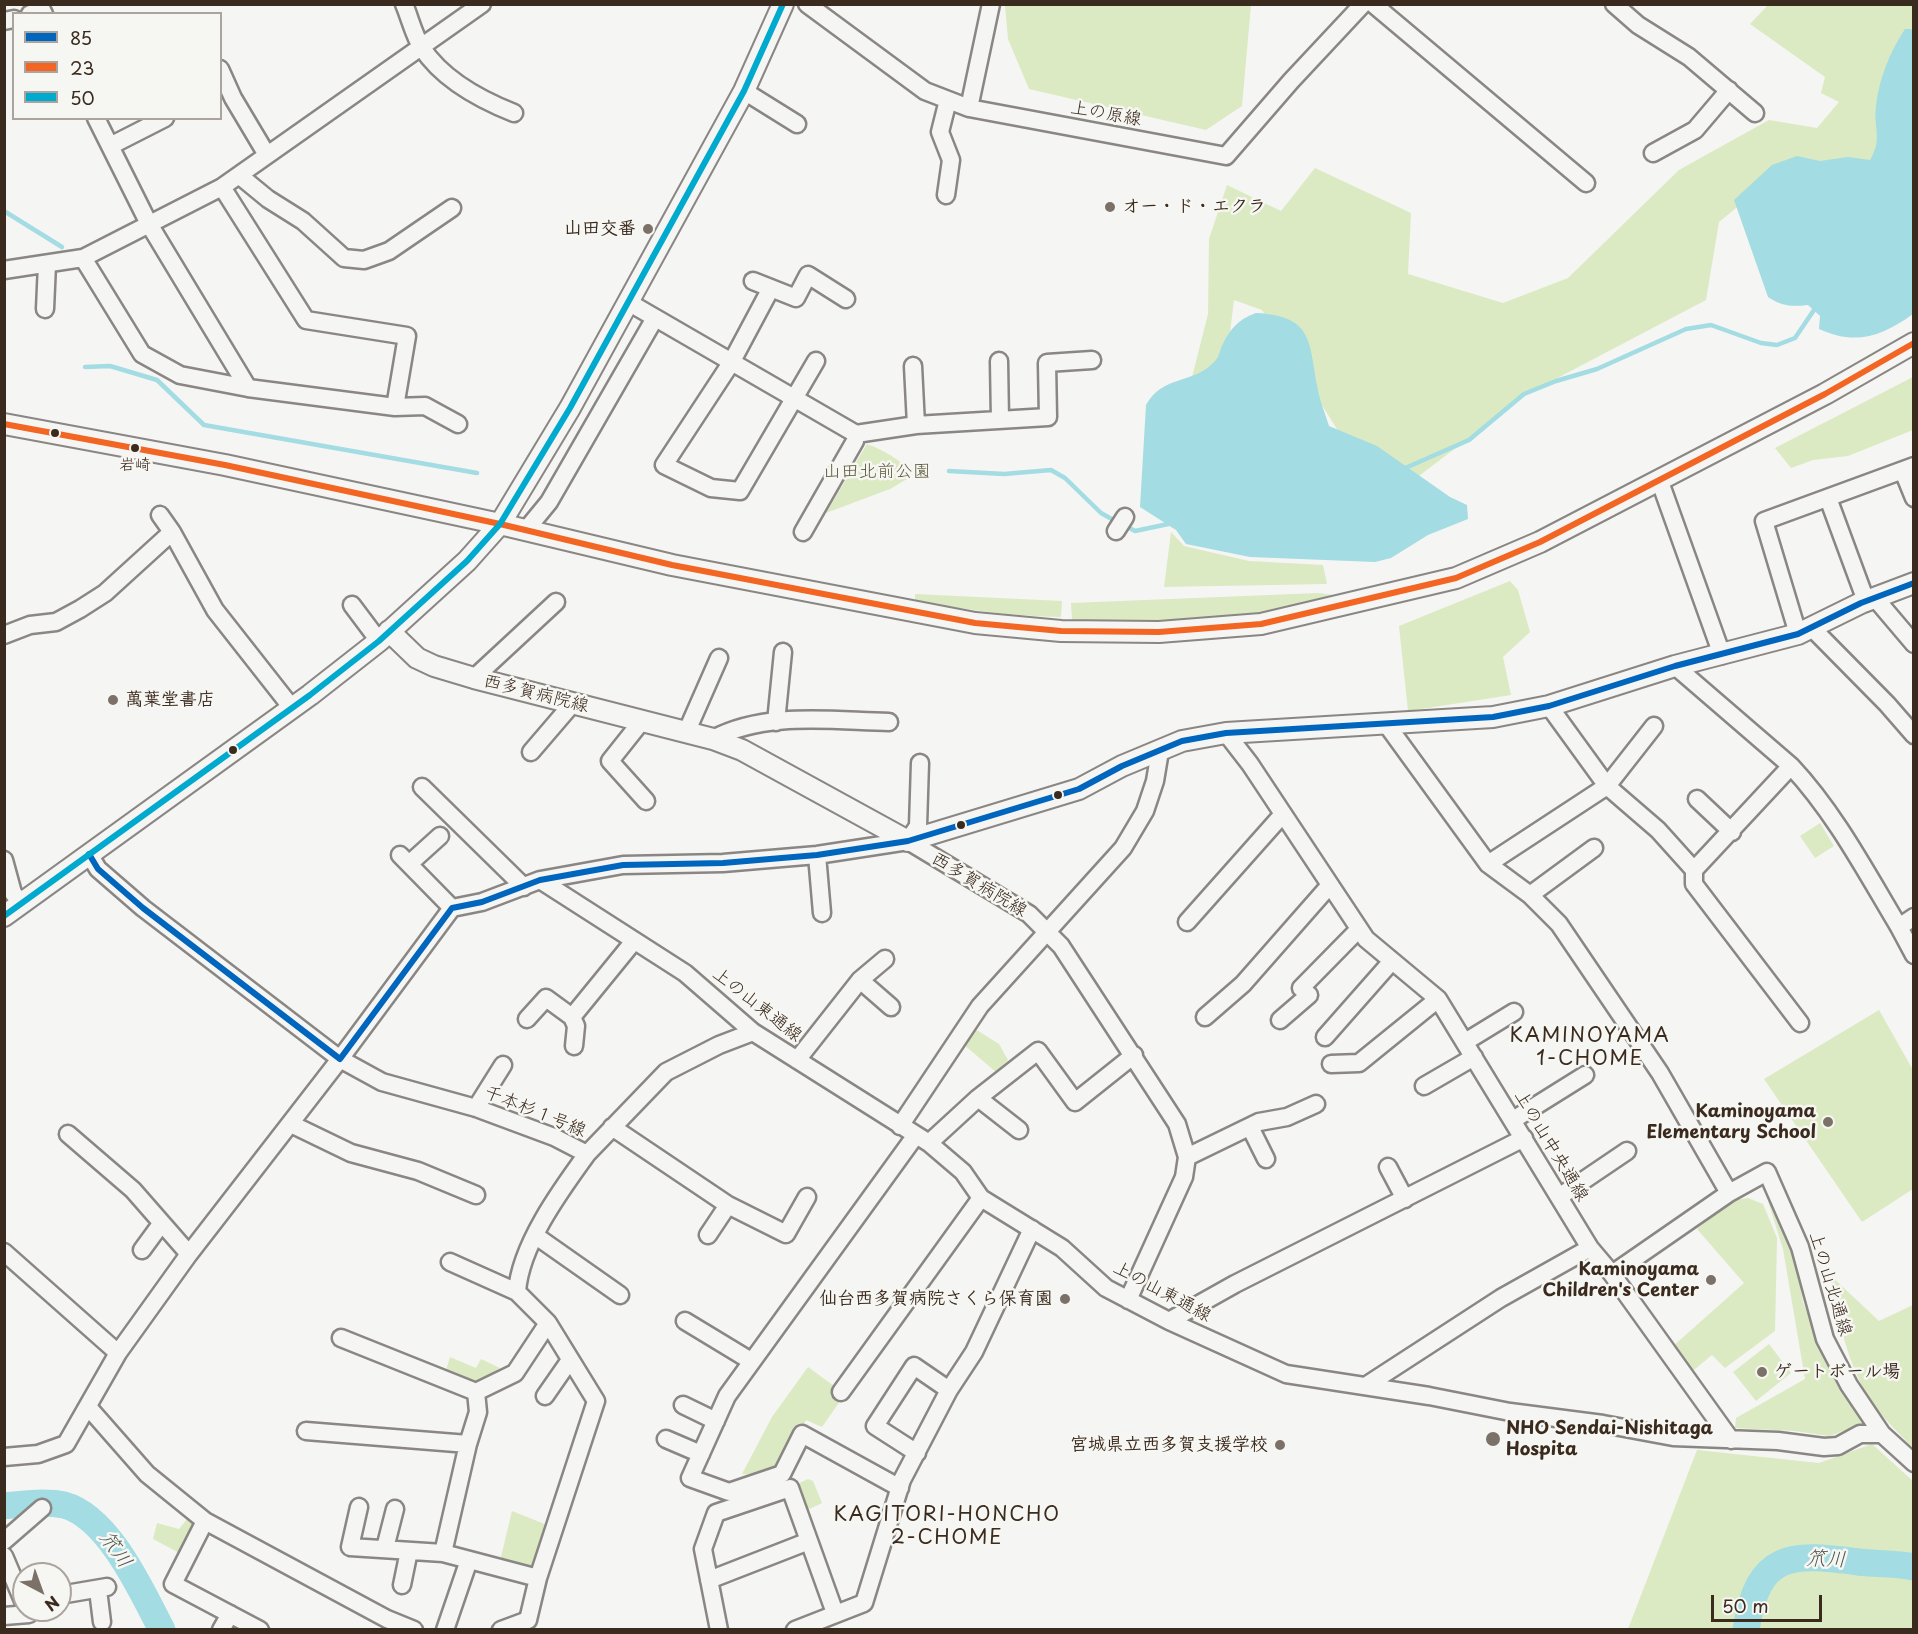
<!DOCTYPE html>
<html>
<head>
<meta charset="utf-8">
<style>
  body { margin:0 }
  #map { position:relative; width:1918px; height:1634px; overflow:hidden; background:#f5f5f3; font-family:"Playpen Sans",sans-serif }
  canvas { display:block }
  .frame { position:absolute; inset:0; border:6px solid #3b2a1e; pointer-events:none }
  .legend { position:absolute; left:12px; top:12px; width:210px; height:108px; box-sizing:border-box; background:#f6f6f2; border:2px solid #aba49d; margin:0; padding:8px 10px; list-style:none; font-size:18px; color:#3b2a1e }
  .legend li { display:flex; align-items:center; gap:12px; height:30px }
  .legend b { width:30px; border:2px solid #aba49d }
  .north { position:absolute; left:12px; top:1562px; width:60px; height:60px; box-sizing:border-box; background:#f6f6f2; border:2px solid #aba49d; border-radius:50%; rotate:139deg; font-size:16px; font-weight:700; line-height:24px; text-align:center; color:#3b2a1e }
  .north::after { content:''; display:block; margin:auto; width:21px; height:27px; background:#7c7169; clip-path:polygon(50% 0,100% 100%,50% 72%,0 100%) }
  .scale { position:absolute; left:1711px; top:1595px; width:111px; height:27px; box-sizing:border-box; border:3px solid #3b2a1e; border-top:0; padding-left:8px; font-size:18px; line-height:21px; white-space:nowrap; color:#3b2a1e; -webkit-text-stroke:4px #f6f6f2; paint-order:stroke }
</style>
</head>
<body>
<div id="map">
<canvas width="1918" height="1634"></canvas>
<div class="frame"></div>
<ul class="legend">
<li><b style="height:8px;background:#0065bd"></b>85</li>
<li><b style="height:8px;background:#f26522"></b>23</li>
<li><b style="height:8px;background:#00a9ce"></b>50</li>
</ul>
<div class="north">N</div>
<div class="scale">50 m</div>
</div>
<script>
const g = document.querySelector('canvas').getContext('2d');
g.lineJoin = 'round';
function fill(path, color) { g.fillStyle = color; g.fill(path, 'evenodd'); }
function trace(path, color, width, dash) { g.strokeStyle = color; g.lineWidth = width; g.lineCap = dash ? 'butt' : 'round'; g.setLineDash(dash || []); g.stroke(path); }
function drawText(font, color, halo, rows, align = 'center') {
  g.font = font + ' "Playpen Sans","Klee One",sans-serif'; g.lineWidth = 5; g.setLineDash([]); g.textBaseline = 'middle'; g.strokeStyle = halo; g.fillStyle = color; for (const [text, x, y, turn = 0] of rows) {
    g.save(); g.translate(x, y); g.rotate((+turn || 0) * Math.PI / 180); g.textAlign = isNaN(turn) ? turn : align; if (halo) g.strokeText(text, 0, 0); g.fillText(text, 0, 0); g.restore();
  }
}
fill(new Path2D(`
  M 1005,5 L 1251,5 L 1242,106 L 1206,130 L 1029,89 L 1008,39 Z
  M 1768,5 L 1913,5 L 1913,146 L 1887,166 L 1785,168 L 1719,222 L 1706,300 L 1527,394 L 1403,488 L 1347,445 L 1262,310 L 1234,300 L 1224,381 L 1190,385 L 1208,314 L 1209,239 L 1227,185 L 1281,211 L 1315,168 L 1411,213 L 1408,274 L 1503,303 L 1568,278 L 1679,170 L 1704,156 L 1769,120 L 1817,128 L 1839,102 L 1821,93 L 1825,77 L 1750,24 Z
  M 1913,377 L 1913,430 L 1848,456 L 1813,460 L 1791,468 L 1775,448 Z
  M 867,444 C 883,450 895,457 908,468 L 907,479 L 890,489 L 826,513 Z
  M 1171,532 L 1184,546 L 1249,561 L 1323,565 L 1327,584 L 1164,587 Z
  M 1510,581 L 1518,590 L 1530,632 L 1503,657 L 1511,695 L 1408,711 L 1399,626 Z
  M 1319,593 L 1333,595 L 1335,600 L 1232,618 L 1109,623 L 1072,620 L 1071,603 Z
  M 915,594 L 1062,601 L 1061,617 C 1011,616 964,610 915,600 Z
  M 1820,823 L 1834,846 L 1815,858 L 1800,836 Z
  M 1879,1010 L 1913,1070 L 1913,1189 L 1862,1222 L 1764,1079 Z
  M 975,1029 L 999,1044 L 1008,1060 L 996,1072 L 963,1044 Z
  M 1748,1198 L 1763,1204 L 1777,1238 L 1775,1331 L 1725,1368 L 1712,1355 L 1689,1374 L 1671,1348 L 1744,1283 L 1697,1229 L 1731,1200 Z
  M 1768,1201 L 1777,1201 L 1793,1246 L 1803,1302 L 1827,1365 L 1862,1416 L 1862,1425 L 1829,1436 L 1795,1431 L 1735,1428 L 1736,1418 L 1805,1379 L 1783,1249 Z
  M 1829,1274 L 1879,1321 L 1913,1305 L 1913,1448 C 1895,1429 1873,1409 1861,1384 C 1844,1349 1837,1312 1829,1274 Z
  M 1769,1344 L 1791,1373 L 1756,1401 L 1733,1372 Z
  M 450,1357 L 476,1368 L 481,1359 L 500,1368 L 478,1384 L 446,1370 Z
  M 808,1367 L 845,1394 L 822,1427 L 806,1420 L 780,1469 L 753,1475 L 742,1474 L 772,1417 Z
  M 1872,1444 L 1913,1481 L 1913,1629 L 1628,1629 L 1697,1450 L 1819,1463 Z
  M 808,1479 L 813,1481 L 822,1503 L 803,1512 L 791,1487 Z
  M 512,1511 L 552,1527 L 537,1571 L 500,1561 Z
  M 188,1518 L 198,1525 L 183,1555 L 153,1539 L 157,1523 L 179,1529 Z`), '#dbeac2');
fill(new Path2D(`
  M 1905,29 L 1911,29 L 1914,32 L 1913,314 C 1882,336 1856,346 1819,329 L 1820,316 L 1808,305 C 1791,307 1782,306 1768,297 L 1734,200 L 1772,165 L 1797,156 L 1820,161 L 1848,157 L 1870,160 C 1883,139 1873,128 1876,106 C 1879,78 1890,52 1905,29 Z
  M 1256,313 C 1312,316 1309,340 1317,385 C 1319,399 1325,413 1329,426 L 1377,446 L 1450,497 L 1467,505 L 1468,519 L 1428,535 L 1391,558 L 1375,562 L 1250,557 L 1186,544 L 1176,530 L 1140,507 L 1146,405 C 1163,374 1194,385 1215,361 C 1218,358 1220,352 1221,348 C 1229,330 1238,319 1256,313 Z`), '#a3dce2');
trace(new Path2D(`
  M 4,211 L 62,247
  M 85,367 L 110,366 L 157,380 L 204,425 L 477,473
  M 1403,469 L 1469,440 L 1524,394 L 1556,381 L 1597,369 L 1686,329 L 1711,325 L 1761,343 L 1777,345 L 1795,338 L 1816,307
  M 949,471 L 1004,474 L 1051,470 L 1065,478 L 1101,513 L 1117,522
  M 1124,525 L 1135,531 L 1173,523`), '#a3dce2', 4.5);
trace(new Path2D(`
  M 4,1506 C 23,1504 45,1501 64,1505 C 109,1517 142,1592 162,1630
  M 1746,1630 C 1758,1552 1790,1553 1858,1562 C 1876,1564 1896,1563 1914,1567`), '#a3dce2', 27);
const minor = new Path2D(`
  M 404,4 C 410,18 414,36 422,48 C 443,80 481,100 514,113
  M 807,4 L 925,91 L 969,108 L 1226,156 L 1291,81 L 1363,4
  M 1373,4 L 1586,183
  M 1614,4 L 1638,25 L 1689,57 L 1755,113
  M 30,14 L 42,10 L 44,14
  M 4,21 L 14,19
  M 220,69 L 233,98 L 267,155
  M 744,91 L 797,124
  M 969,108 L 991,4
  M 96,118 L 149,224 L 248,388
  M 110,146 L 165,118
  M 1653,153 L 1695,130 L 1729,90
  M 240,176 L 268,199 L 303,221 L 344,258 L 364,260 L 389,251 L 452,208
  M 222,187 L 306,320 L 407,336 L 395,407
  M 946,195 L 951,160 L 940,132 L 948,100
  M 83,258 L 142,354 L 180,375 L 248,388 L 395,407 L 425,406 L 458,424
  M 4,270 L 83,258 L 222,187 L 482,4
  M 753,281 L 796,298 L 808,275 L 846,299
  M 771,288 L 731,363 L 664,465 L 711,488 L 740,491 L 816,361
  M 628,302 L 856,434 L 916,425 L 1048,417 L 1047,363 L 1092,360
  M 45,309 L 47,264
  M 999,361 L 1000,420
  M 913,366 L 916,425
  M 1903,471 L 1914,498
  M 1659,479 L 1722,655
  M 1828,498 L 1866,601
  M 526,530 L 549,502 L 655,318
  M 1116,531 L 1125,517
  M 172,532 L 215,610 L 292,708
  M 803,532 L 855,441 L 856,434
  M 1875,598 L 1914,644
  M 352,605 L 379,641
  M 1812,628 L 1887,704 L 1914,735
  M 1798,634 L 1764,521 L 1914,466
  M 4,635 L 30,625 L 56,622 L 80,609 L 105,593 L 172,532 L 160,515
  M 1675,666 L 1791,766 C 1835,813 1866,872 1899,927 L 1914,917
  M 474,678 L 556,602
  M 1549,706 L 1607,786 L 1658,830 L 1694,870 L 1694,884 L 1800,1023
  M 641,722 L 610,761 L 646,801
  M 776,722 L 783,652
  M 1387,725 L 1488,864 L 1530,895 L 1559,924 L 1660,1073 L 1729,1193
  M 686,733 L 719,658
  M 1226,733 L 1250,764 L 1366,939 L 1438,999 L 1590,1248 L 1612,1274 L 1731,1440
  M 713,739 C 765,711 833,721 889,722
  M 531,752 L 573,703
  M 422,787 L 524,887
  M 1697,799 L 1732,832
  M 908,841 L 1029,914 L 1061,946 L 1177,1124 L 1187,1157 L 1184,1177 L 1128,1300
  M 908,841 L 918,826 L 920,763
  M 89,854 L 98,869 L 143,908 L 340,1059 L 452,908 L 482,902 L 540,880 L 623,865 L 723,863 L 817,855 L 908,841
  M 400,855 L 452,908
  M 817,855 L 822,913
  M 4,860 L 13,893 L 21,903
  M 409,864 L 440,836
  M 1488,864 L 1607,786 L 1654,726
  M 1694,870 L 1791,766
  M 540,880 L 685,973 L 753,1032 L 929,1143 L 963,1172 L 981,1198 L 1062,1248 L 1106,1288 L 1169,1321 L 1286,1374 L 1429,1396 L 1510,1412 L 1603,1424 L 1673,1437 L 1778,1441 L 1824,1447 L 1838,1446 L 1860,1434 L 1882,1434
  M 1530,895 L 1594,848
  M 1187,922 L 1283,814
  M 1899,927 L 1914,955
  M 860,980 L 891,1007
  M 572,1017 L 576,1026 L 574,1046
  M 1205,1017 L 1243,984 L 1330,885
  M 527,1019 L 546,998 L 572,1017 L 634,941
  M 1280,1020 L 1309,995 L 1301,988 L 1359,929
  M 1325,1037 L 1392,961
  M 1465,1042 L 1514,1012
  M 797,1060 L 860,980 L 885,959
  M 1331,1064 L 1359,1063 L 1438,999
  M 1424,1086 L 1474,1057
  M 978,1098 L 1019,1130
  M 476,1108 L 503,1065
  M 1513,1120 L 1585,1075
  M 291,1124 L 351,1153 L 418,1171 L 476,1195
  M 900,1126 L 980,1006 L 1123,848 L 1145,811 L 1155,781 L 1160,751
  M 612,1127 L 728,1205 L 786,1234 L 807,1197
  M 1250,1127 L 1266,1159
  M 68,1134 L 133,1190 L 189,1254
  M 929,1143 L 978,1098 L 1038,1051 L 1075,1102 L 1134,1055
  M 1187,1157 L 1259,1122 L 1287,1117 L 1316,1104
  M 1388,1167 L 1405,1199
  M 1559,1197 L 1627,1151
  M 708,1235 L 728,1205
  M 536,1236 L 620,1295
  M 142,1250 L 161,1224
  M 4,1252 L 118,1353
  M 450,1262 L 517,1292
  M 1612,1274 L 1729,1193 L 1767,1172 L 1800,1247 L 1825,1339 L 1849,1385 L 1882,1434 L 1914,1463
  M 685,1321 L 751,1361
  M 1169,1321 L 1235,1284 L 1524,1138
  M 341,1338 L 476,1392 L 515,1373 L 548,1323 L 517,1292 C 520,1246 560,1191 587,1154
  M 1367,1385 L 1501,1298 L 1590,1248
  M 841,1392 L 981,1198
  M 545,1396 L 570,1360
  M 683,1405 L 716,1421
  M 89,1408 L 147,1474 L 205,1521 L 387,1619 L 414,1630
  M 306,1431 L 468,1444
  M 666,1439 L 701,1454
  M 917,1453 L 875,1426 L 914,1366 L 949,1390
  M 4,1457 L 38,1454 L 66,1444 L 118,1353 L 189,1254 L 340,1059 L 382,1082 L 476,1108 L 554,1137 L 587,1154 L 666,1072 L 719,1045 L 753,1032
  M 900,1488 L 802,1434 L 782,1474 L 729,1492 L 690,1478 L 727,1396 L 916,1135
  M 359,1507 L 350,1547 L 443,1553 L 538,1578
  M 205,1521 L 173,1584 L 260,1630
  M 4,1541 L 42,1508
  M 385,1548 L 395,1509
  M 443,1553 L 468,1444 L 478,1412 L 476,1392
  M 4,1556 L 24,1603
  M 709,1580 L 809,1541
  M 402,1585 L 409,1551
  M 98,1590 L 102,1622
  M 60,1595 L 107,1587
  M 4,1616 L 29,1614
  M 221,1630 L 230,1614
  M 445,1630 L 469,1560
  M 501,1630 L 528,1620 L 538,1578 L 596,1401 L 548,1323
  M 719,1630 L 703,1549 L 716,1513 L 790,1488 L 835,1613
  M 795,1630 L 864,1603 L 902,1480 L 949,1390 L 974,1352 L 1032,1229`);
const tertiary = new Path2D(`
  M 4,424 L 225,465 L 500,524 L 672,565 L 975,623 L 1061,631 L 1159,632 L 1261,624 L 1456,578 L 1540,542 L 1825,394 L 1914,343
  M 389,631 L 417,658 L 434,666 L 474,678 L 713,739 L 742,750 L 908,841 L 1079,789 L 1122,766 L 1182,741 L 1226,733 L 1493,717 L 1549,706 L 1675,666 L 1798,634 L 1861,603 L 1914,583
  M 4,916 L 310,695 L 379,641 L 467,561 L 500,524 L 570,408 L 744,91 L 783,4`);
trace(minor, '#8a8683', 21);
trace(tertiary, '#8a8683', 24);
trace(minor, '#f5f5f3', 16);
trace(tertiary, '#f5f5f3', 20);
trace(new Path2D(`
  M 89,854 L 98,869 L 143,908 L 340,1059 L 452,908 L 482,902 L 540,880 L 623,865 L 723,863 L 817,855 L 908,841 L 1079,789 L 1122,766 L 1182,741 L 1226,733 L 1493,717 L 1549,706 L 1675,666 L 1798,634 L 1861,603 L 1914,583`), '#0065bd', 6);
trace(new Path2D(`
  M 4,424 L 225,465 L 500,524 L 672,565 L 975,623 L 1061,631 L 1159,632 L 1261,624 L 1456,578 L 1540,542 L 1825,394 L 1914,343`), '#f26522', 6);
trace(new Path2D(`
  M 4,916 L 310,695 L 379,641 L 467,561 L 500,524 L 570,408 L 744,91 L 783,4`), '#00a9ce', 6);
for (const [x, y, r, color] of [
  [1110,207,6,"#7c7169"],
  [648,229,6,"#7c7169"],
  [55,433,5,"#3b2a1e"],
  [135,448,5,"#3b2a1e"],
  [113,700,6,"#7c7169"],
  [233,750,5,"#3b2a1e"],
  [1058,795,5,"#3b2a1e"],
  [961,825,5,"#3b2a1e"],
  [1828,1122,6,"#7c7169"],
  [1711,1280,6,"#7c7169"],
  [1065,1299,6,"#7c7169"],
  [1762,1372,6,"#7c7169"],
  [1493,1439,8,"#7c7169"],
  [1280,1445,6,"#7c7169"]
]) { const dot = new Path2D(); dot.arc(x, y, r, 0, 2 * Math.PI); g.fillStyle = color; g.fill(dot); trace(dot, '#f6f6f2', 2); }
drawText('16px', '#3b2a1e', '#f6f6f2', [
  ["岩崎",135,466]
]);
drawText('18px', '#3b2a1e', '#f6f6f2', [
  ["上の原線",1106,114,10],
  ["西多賀病院線",536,694,14],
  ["西多賀病院線",979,885,31],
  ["上の山東通線",757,1005,38],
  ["千本杉１号線",535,1112,22],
  ["上の山中央通線",1551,1146,59],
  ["上の山北通線",1830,1284,73],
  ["上の山東通線",1162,1292,28]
]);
drawText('bold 18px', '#3b2a1e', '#f6f6f2', [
  ["オー・ド・エクラ",1122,207,"left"],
  ["山田交番",636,229],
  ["萬葉堂書店",125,700,"left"],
  ["Kaminoyama",1816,1112],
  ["Elementary School",1816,1133],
  ["Kaminoyama",1699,1270],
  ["Children's Center",1699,1291],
  ["仙台西多賀病院さくら保育園",1053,1299],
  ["ゲートボール場",1774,1372,"left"],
  ["NHO Sendai-Nishitaga",1506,1429,"left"],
  ["Hospita",1506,1450,"left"],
  ["宮城県立西多賀支援学校",1268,1445]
], 'right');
drawText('18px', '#5e583d', '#f6f6f2', [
  ["山田北前公園",877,472]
]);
g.letterSpacing = '1.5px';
drawText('20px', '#3b2a1e', '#f6f6f2', [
  ["KAMINOYAMA",1590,1036],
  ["1-CHOME",1590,1059],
  ["KAGITORI-HONCHO",947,1515],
  ["2-CHOME",947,1538]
]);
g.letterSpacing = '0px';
drawText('italic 20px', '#4c544d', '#f6f6f2', [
  ["笊川",115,1550,54],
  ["笊川",1826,1560,2]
]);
</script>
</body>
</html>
